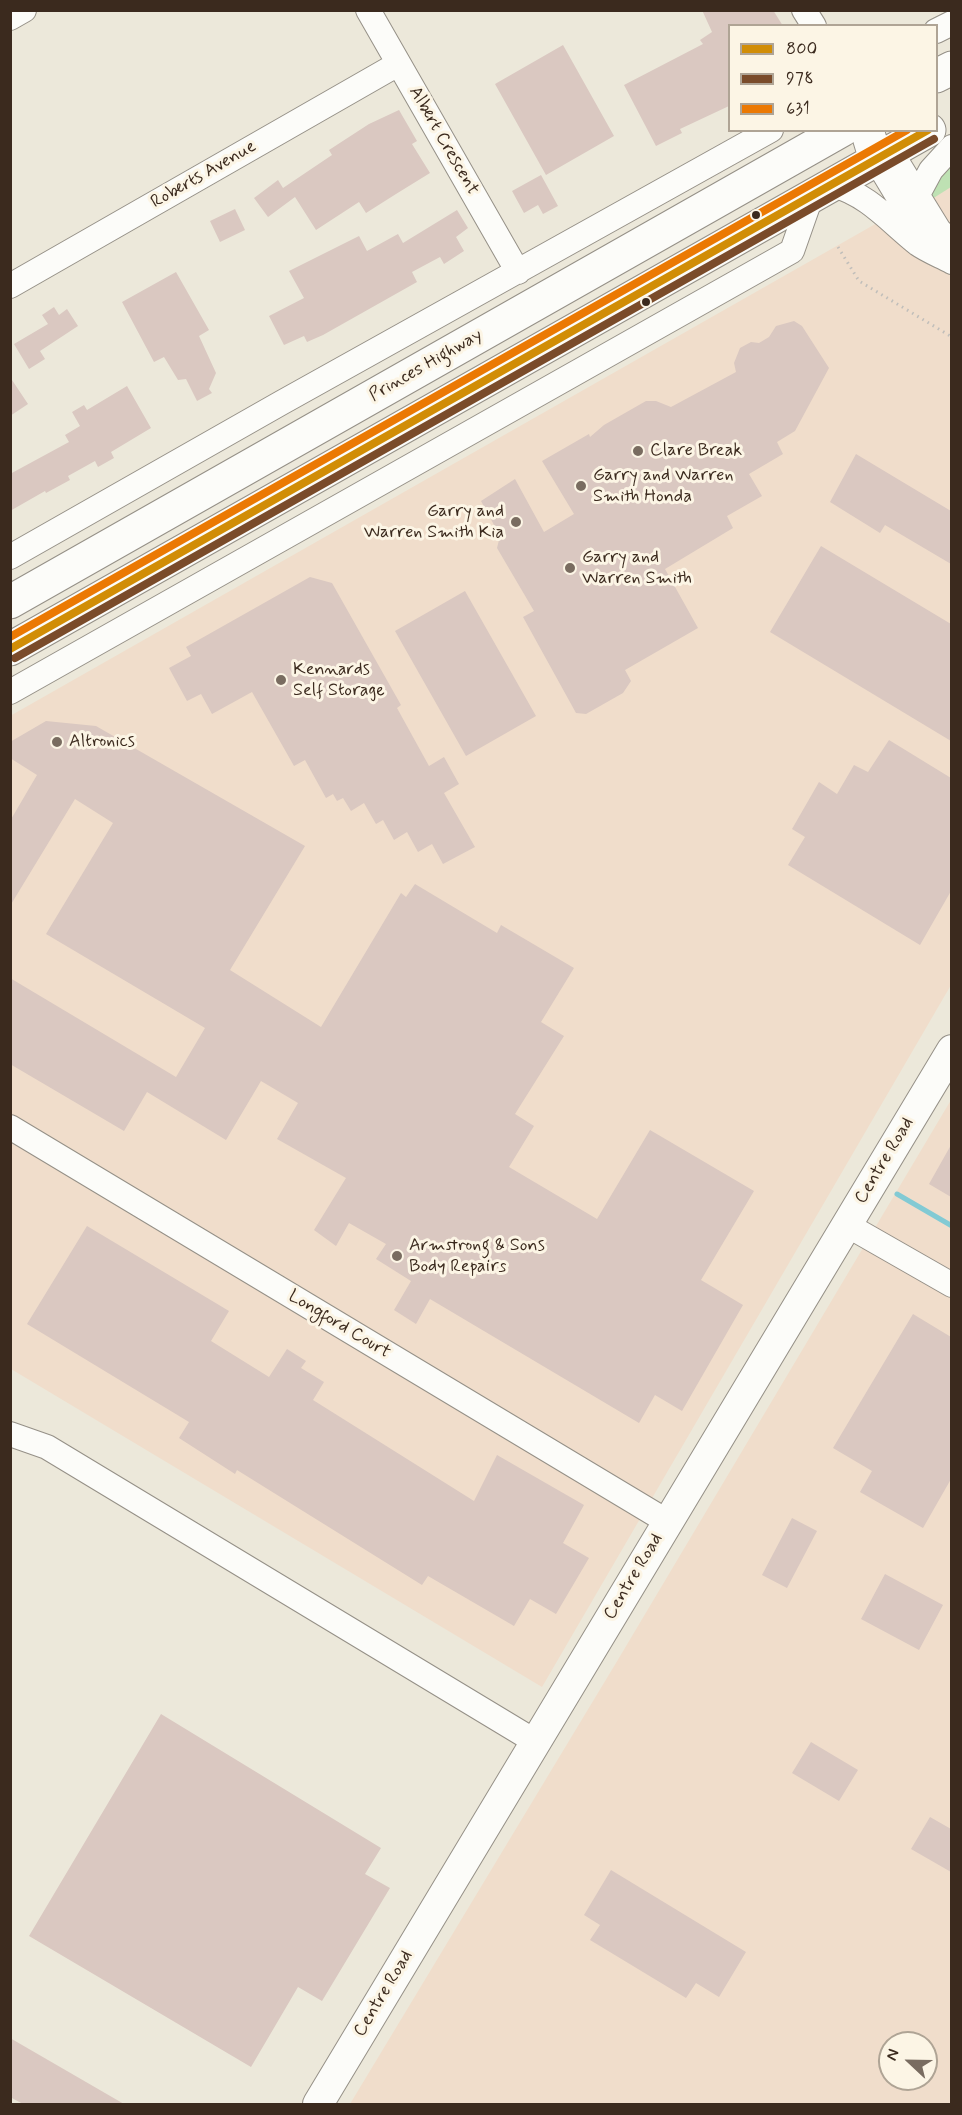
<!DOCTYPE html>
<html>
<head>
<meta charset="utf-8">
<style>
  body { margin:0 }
  #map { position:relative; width:962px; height:2115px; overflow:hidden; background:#ece8da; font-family:Mynerve,sans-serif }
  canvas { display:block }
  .frame { position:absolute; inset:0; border:12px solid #3b2a1e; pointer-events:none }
  .legend { position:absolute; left:728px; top:24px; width:210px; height:108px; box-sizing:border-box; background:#fcf5e5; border:2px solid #afa495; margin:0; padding:8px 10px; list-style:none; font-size:18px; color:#3b2a1e }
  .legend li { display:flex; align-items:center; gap:12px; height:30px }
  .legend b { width:30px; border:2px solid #afa495 }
  .north { position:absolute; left:878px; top:2031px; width:60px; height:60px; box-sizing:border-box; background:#fcf5e5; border:2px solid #afa495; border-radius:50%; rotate:292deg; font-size:16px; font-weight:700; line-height:24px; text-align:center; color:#3b2a1e }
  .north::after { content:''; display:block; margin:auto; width:21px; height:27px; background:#796c60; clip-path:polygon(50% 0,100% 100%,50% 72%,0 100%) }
</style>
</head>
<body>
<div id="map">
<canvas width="962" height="2115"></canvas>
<div class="frame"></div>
<ul class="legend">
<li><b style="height:8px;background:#d18d06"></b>800</li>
<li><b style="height:8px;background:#7a4b2a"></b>978</li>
<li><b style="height:8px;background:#eb7903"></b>631</li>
</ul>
<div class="north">N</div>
</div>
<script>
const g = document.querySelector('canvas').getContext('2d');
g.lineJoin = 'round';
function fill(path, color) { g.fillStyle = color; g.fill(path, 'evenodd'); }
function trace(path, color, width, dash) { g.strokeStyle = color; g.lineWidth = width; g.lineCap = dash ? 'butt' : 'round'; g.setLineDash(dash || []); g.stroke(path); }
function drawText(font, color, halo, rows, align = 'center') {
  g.font = font + ' Mynerve,sans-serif'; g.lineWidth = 6; g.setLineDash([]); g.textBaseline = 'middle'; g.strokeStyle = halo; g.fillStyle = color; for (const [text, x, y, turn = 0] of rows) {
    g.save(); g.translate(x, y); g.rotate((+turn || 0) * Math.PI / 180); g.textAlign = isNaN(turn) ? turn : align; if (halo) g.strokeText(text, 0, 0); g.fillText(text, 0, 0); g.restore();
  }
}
fill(new Path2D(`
  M 951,181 L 951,985 L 542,1687 L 11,1369 L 10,716 Z
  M 951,1100 L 951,2104 L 350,2104 L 616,1663 ZM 890,2043 L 926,2043 L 926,2079 L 890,2079 Z`), '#f0ddcb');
fill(new Path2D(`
  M 951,157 L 951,187 L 932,199 L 930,187 Z`), '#bee1b3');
trace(new Path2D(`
  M 897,1194 L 952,1226`), '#82cad4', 5);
fill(new Path2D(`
  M 702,10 L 773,10 L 783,26 L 729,26 L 729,106 L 680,129 L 682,133 L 656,146 L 624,85 L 703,44 L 700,40 L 712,32 Z
  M 563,45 L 614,136 L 546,175 L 495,84 Z
  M 399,110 L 417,141 L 412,144 L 430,173 L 396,194 L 366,213 L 359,202 L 316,230 L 295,197 L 268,217 L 254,198 L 278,180 L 283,188 L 332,155 L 329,150 L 369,124 Z
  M 541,175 L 558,206 L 543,214 L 538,205 L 524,213 L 512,191 Z
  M 235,209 L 245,230 L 220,242 L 210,221 Z
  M 457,210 L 468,228 L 456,237 L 464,251 L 444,264 L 440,257 L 412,272 L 417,282 L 323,335 L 307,342 L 304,336 L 284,345 L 269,316 L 304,298 L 289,271 L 359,236 L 367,251 L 398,234 L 403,243 Z
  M 176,272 L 209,330 L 199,336 L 216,373 L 209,389 L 212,393 L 197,401 L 186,379 L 178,380 L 164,357 L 154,362 L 122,302 Z
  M 54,307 L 59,315 L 67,309 L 78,326 L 40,351 L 45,359 L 29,369 L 14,344 L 48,324 L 42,315 Z
  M 794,321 L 802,326 L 829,368 L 795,431 L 777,442 L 783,454 L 749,474 L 762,496 L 727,516 L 733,528 L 665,569 L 698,628 L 625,670 L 631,681 L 623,693 L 586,714 L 576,713 L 523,617 L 534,611 L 497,548 L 500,536 L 481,501 L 515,479 L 544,532 L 574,514 L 542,461 L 589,434 L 590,437 L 604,425 L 646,401 L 656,401 L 671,407 L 736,372 L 734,363 L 740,348 L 751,342 L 759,343 L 769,337 L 776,326 Z
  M 10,377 L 28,404 L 10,416 Z
  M 127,386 L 151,428 L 111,452 L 114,458 L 98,467 L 95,461 L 68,476 L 70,480 L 46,493 L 45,491 L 10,511 L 10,474 L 69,442 L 65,435 L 80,426 L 72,412 L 84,405 L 87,410 Z
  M 856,454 L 951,511 L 951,564 L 885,525 L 880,533 L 830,502 Z
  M 821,546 L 951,624 L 951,741 L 770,632 Z
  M 310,577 L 332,583 L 401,705 L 397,708 L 429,766 L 444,757 L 459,784 L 444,793 L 475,847 L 443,864 L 432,844 L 418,852 L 407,832 L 394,840 L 383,820 L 376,824 L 364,803 L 351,811 L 343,798 L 337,801 L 333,794 L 326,798 L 305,760 L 294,766 L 252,692 L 212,714 L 201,694 L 187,701 L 169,668 L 191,656 L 186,647 Z
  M 465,591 L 536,716 L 466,756 L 395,631 Z
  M 46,721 L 96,726 L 305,846 L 230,970 L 321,1027 L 401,893 L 406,897 L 415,884 L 497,933 L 501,925 L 574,968 L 541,1022 L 564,1036 L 515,1114 L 534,1126 L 509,1167 L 597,1219 L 650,1130 L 754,1191 L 701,1280 L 743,1305 L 682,1411 L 655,1395 L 639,1423 L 430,1299 L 416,1324 L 394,1310 L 411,1281 L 376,1259 L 386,1244 L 349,1223 L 336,1246 L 314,1230 L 346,1178 L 277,1139 L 298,1103 L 261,1081 L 226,1140 L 147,1092 L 124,1131 L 10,1064 L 10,978 L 176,1077 L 205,1028 L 46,934 L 113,823 L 75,799 L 10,906 L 10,821 L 37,775 L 10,758 L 10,742 Z
  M 889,740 L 951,778 L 951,891 L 920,945 L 788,865 L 805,837 L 792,829 L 819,782 L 837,794 L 854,765 L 868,772 Z
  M 951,1145 L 951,1197 L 929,1184 Z
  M 87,1226 L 229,1311 L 211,1341 L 269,1377 L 287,1349 L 306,1361 L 301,1368 L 324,1382 L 313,1400 L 474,1501 L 497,1455 L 584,1505 L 563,1543 L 589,1558 L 556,1614 L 530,1599 L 514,1626 L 428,1576 L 422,1585 L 237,1470 L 235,1474 L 179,1438 L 189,1422 L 27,1324 Z
  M 913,1314 L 951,1337 L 951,1479 L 923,1528 L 860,1492 L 872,1471 L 833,1448 Z
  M 792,1518 L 817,1531 L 787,1588 L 762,1575 Z
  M 885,1574 L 943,1605 L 919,1650 L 861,1619 Z
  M 161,1714 L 381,1848 L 365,1874 L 390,1888 L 322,2001 L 298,1987 L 251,2067 L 29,1936 Z
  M 811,1742 L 858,1770 L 839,1801 L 792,1773 Z
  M 930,1817 L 951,1829 L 951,1872 L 911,1849 Z
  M 611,1870 L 746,1952 L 719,1997 L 696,1983 L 686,1998 L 590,1940 L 600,1925 L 584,1915 Z
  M 10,2038 L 124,2104 L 23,2104 L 10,2097 Z`), '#dac8c1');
const minor = new Path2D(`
  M 368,10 L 518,272
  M 804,10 L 814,26
  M 10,18 L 24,10
  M 936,31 L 952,23
  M 891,152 L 939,230 L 952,243
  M 876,160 L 921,235
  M 833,185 C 869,195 890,222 918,244 C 928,251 941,256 952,262
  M 917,196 L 931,170 L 952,147
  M 10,286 L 398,64
  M 10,557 L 281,403 L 771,130
  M 10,692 L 792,251 L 811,197
  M 10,1127 L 668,1522
  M 847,1225 L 952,1285
  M 10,1434 L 47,1447 L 536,1742`);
const major = new Path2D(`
  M 318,2104 L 952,1050`);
const highway = new Path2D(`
  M 936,76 L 952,68
  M 867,130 L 876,160
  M 10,602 L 842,130
  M 10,649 L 929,130`);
trace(minor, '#959087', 26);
trace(major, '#959087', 32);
trace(highway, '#959087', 35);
trace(new Path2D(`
  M 838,247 L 859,281 L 952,337`), '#c0beba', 3, [1.5, 4.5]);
trace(minor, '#fcfcf9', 24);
trace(major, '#fcfcf9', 30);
trace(highway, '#fcfcf9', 33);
trace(new Path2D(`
  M 10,649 L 928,130`), '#d18d06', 8);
trace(new Path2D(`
  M 15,658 L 934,139`), '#7a4b2a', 8);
trace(new Path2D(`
  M 10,637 L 907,130`), '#eb7903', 8);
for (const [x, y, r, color] of [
  [756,215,5,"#3b2a1e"],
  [646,302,5,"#3b2a1e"],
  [638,451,6,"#796c60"],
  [581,486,6,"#796c60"],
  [516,522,6,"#796c60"],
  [570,568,6,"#796c60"],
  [281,680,6,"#796c60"],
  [57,742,6,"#796c60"],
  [397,1256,6,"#796c60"]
]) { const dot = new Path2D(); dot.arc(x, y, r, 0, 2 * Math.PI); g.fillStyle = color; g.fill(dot); trace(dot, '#fcf5e5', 2); }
drawText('18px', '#3b2a1e', '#fcf5e5', [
  ["Albert Crescent",443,141,60],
  ["Roberts Avenue",204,175,-30],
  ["Princes Highway",426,366,-30],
  ["Centre Road",885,1161,-59],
  ["Longford Court",339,1325,31],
  ["Centre Road",634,1577,-59],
  ["Centre Road",384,1994,-59]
]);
drawText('18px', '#3b2a1e', '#fcf5e5', [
  ["Clare Break",650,451],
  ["Garry and Warren",593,476],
  ["Smith Honda",593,497],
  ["Garry and",504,512,"right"],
  ["Warren Smith Kia",504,533,"right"],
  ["Garry and",582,558],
  ["Warren Smith",582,579],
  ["Kennards",293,670],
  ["Self Storage",293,691],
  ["Altronics",69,742],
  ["Armstrong & Sons",409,1246],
  ["Body Repairs",409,1267]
], 'left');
</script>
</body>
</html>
